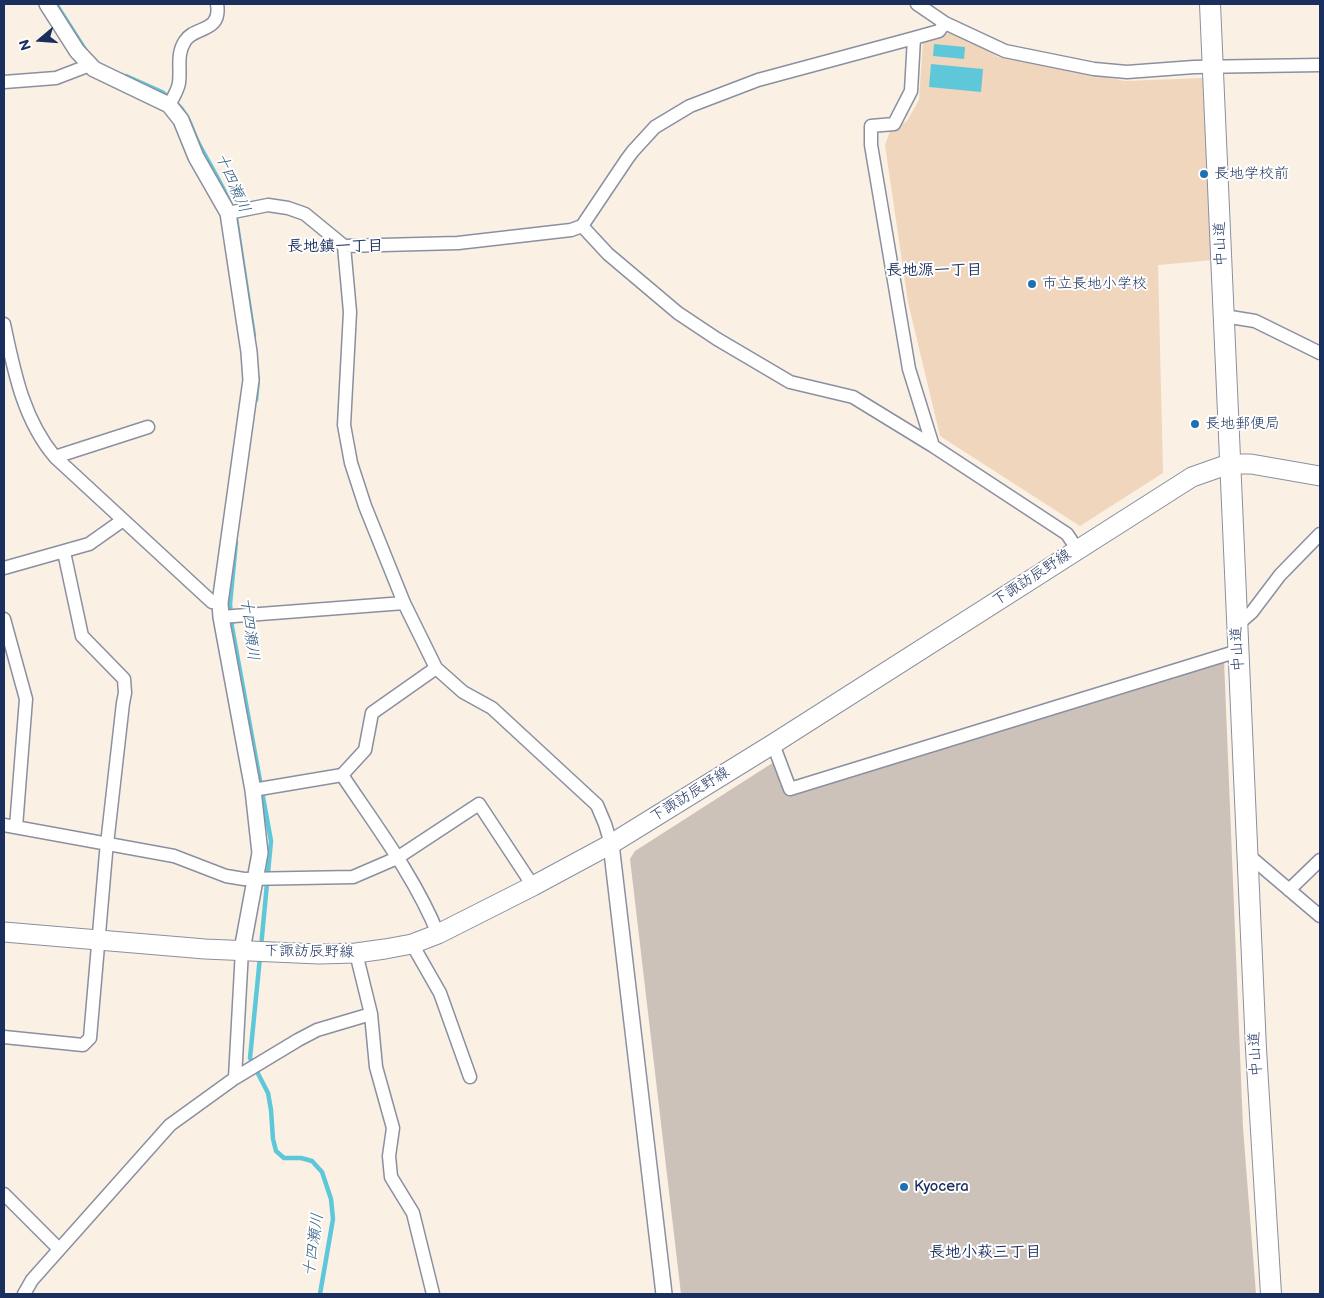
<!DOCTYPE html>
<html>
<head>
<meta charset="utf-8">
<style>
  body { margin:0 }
  #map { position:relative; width:1324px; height:1298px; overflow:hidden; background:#faf0e3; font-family:"Balsamiq Sans",sans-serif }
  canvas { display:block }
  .frame { position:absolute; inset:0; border:5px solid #1b2f5e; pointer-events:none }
  .north { position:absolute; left:15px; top:15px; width:50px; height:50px; -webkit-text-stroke:4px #fff; paint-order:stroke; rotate:252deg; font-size:14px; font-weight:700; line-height:20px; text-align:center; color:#1b2f5e }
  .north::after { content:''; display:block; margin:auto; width:18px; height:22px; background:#1b2f5e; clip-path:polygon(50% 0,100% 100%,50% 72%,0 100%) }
</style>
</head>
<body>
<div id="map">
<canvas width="1324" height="1298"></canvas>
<div class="frame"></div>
<div class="north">N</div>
</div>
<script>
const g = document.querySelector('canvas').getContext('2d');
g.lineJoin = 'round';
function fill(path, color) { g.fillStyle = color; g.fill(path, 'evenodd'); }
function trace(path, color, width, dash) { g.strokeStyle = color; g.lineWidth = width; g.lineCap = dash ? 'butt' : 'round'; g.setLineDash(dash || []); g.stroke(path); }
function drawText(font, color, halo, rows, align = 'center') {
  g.font = font + ' "Balsamiq Sans","Klee One",sans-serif'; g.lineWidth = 4; g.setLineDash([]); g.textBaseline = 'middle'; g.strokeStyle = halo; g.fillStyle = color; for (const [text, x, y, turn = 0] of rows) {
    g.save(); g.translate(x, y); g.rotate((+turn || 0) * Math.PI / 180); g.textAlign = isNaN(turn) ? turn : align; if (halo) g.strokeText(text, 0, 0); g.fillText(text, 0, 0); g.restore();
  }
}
fill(new Path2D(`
  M 956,31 L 998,57 L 1125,81 L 1203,78 L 1214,260 L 1158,265 L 1163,473 L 1080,526 L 940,436 L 908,302 L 885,145 L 890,131 L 907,121 L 919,100 L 923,41 Z`), '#efd6bc');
fill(new Path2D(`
  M 1224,660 L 1243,1128 L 1256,1294 L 681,1294 L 630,859 L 635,851 L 774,762 L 786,795 Z`), '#cdc2b9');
fill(new Path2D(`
  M 934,44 L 965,47 L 964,59 L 933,56 Z
  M 931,64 L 983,69 L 981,92 L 929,87 Z`), '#5ec8da');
trace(new Path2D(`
  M 56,4 L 86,51
  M 126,76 L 162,92 L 170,98
  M 176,103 C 190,115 191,129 199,144 C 212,169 227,191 236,218 L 254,336
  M 256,400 L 258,378
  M 236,542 L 230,604 L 232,627 L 271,841 L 261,947
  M 260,957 L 250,1058 L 268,1093 L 271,1110 L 273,1139 L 276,1151 L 284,1158 L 301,1158 L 312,1161 L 322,1172 L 331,1199 L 333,1219 L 320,1294`), '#5ec8da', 4.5);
const minor = new Path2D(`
  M 917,4 L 945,23 L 1005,51 L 1094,69 L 1127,72 L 1194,67 L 1320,65
  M 4,82 L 56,78 L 90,65
  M 169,105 C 173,98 178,90 179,83 C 181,68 176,55 185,41 C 194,26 222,33 217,4
  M 228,213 L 268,205 L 288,208 L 305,214 L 344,246 L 458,243 L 571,230 L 582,226 L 627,159 L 633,151 L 655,127 L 690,106 L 758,80 L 914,38
  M 582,226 L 608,254 L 678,313 L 717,339 L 790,382 L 853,397 L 933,446 L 1067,534 L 1077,549
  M 344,246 L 350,312 L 344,425 L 351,463 L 365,506 L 404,603 L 436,668 L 463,692 L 492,708 L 597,805 L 605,824 L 611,844
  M 1224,316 L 1255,321 L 1320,353
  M 4,324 C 14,371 23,419 55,457 L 212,602 L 220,603
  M 933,446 L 909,369 L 871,145 L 871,126 L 894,124 L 911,91 L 914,38 L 939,31 L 945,23
  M 55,457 L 148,427
  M 4,568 L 89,544 L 123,520
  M 221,617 L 404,603
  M 4,619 L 26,699 L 16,827
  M 1237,625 L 1252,612 L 1280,575 L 1320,534
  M 773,744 L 790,789 L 1238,651
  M 342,775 C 376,826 415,877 438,934
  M 253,790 L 342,775 L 365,750 L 372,713 L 436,668
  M 4,825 L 174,856 L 226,876 L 244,879 L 353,877 L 397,858 L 479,804 L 533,886
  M 1247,854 L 1320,916
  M 1289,890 L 1320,860
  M 412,944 L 440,993 L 470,1077
  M 356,953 L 371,1014 L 376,1067 L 393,1128 L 389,1156 L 391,1177 L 413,1213 L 433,1294
  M 4,1037 L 83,1045 L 90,1038 L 106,853 L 123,703 L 125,693 L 124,679 L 82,636 L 64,552
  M 235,1078 L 242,950
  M 4,1194 L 59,1249
  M 24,1294 L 32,1280 L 170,1125 L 235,1078 L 298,1040 L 317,1030 L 371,1014`);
const tertiary = new Path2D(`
  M 47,4 L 77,51 L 94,69 L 169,105 L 181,120 L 196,157 L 228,213 L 249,352 L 251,380 L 220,603 L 221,617 L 253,790 L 260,853 L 242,950
  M 611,844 L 664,1294`);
const primary = new Path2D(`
  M 4,932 L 205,949 L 319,954 L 356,953 L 385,949 L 412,944 L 438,934 L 533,886 L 611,844 L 773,744 L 1192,477 L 1229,464 L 1251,464 L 1320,476`);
const trunk = new Path2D(`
  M 1210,4 L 1256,1049 L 1271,1294`);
trace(minor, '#8a90a0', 15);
trace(tertiary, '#8a90a0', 18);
trace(primary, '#8a90a0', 21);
trace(trunk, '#8a90a0', 22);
trace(minor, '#fff', 12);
trace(tertiary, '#fff', 15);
trace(primary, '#fff', 19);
trace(trunk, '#fff', 20);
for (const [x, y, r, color] of [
  [1204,174,5,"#1f6fb2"],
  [1032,284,5,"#1f6fb2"],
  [1195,424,5,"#1f6fb2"],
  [904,1187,5,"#1f6fb2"]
]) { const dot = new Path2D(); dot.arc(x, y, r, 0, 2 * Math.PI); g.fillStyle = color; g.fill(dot); trace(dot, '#fff', 2); }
drawText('15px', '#1b2f5e', '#fff', [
  ["長地学校前",1214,174],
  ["市立長地小学校",1042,284],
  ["長地郵便局",1205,424],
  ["Kyocera",914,1187]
], 'left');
drawText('15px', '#1b2f5e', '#fff', [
  ["中山道",1221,244,-92],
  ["下諏訪辰野線",1032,578,-33],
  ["中山道",1238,649,-93],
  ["下諏訪辰野線",690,795,-32],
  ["下諏訪辰野線",309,952,1],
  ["中山道",1256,1054,-93]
]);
drawText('italic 16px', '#2f5d83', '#fff', [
  ["十四瀬川",232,183,66],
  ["十四瀬川",249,629,83],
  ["十四瀬川",314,1245,-82]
]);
drawText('bold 16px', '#1b2f5e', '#fff', [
  ["長地鎮一丁目",335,247],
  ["長地源一丁目",934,271],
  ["長地小萩三丁目",985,1253]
]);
</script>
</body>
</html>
